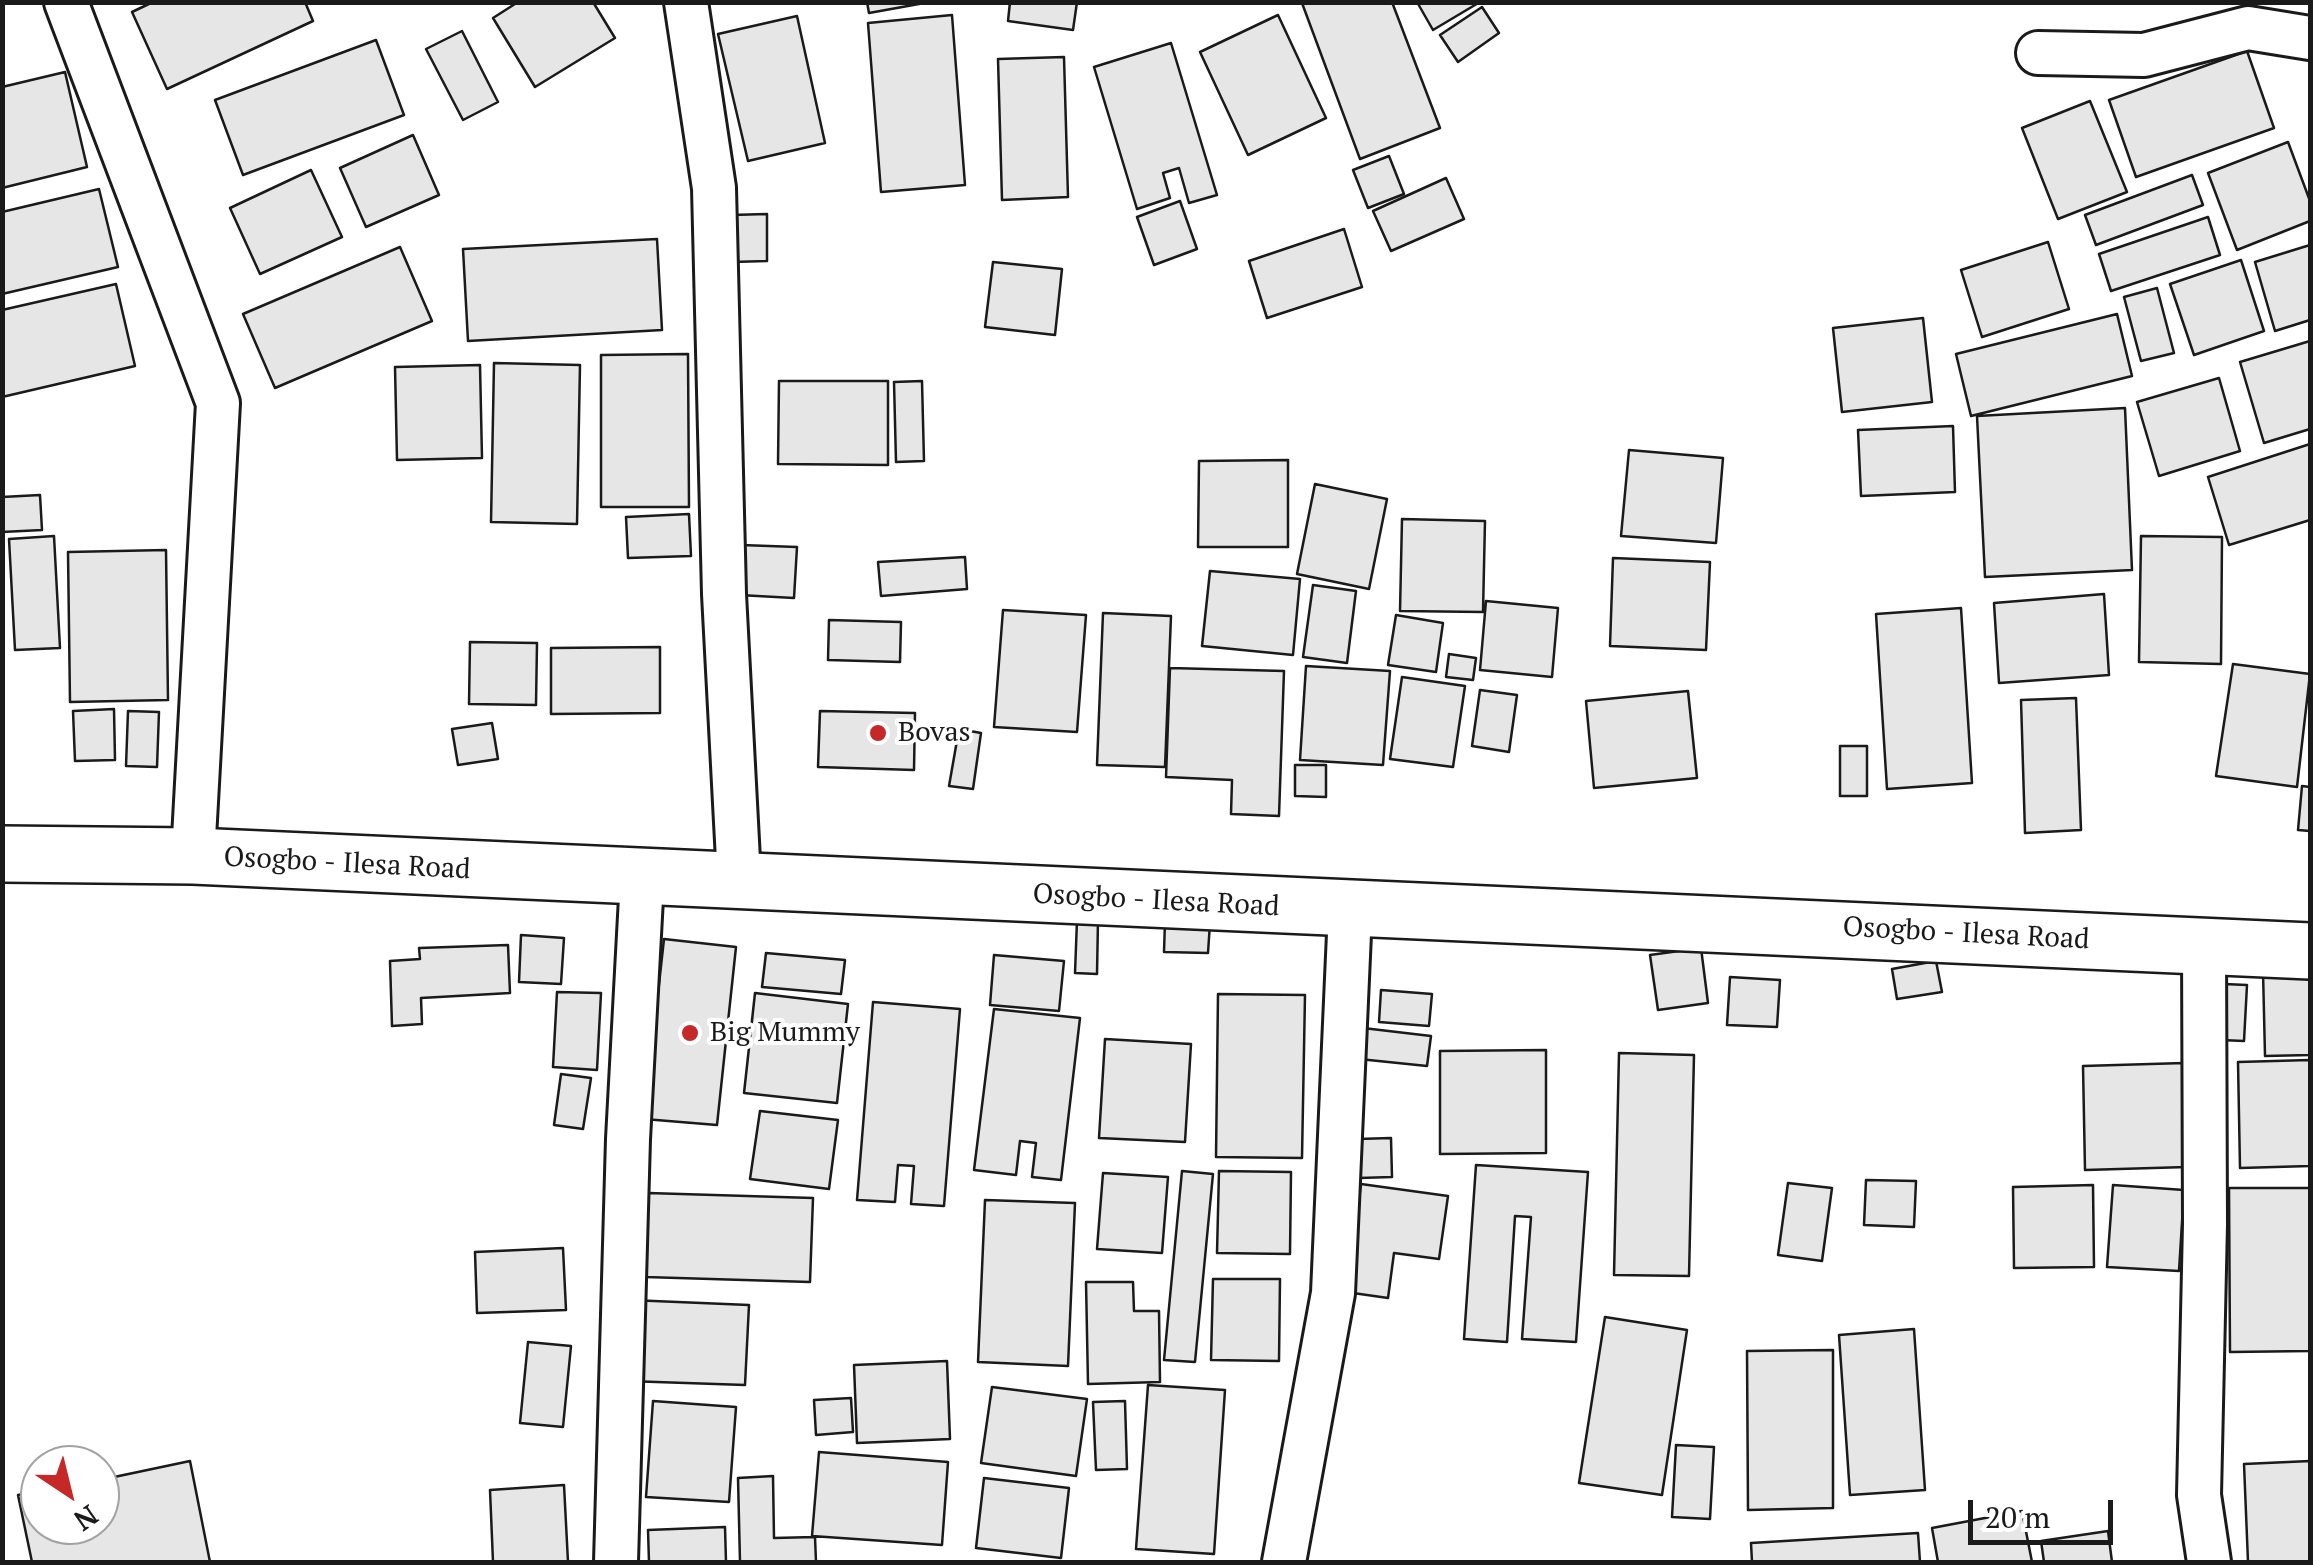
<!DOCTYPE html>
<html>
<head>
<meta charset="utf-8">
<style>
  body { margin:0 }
  #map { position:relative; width:2313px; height:1565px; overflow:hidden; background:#fff; font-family:"PT Serif",serif }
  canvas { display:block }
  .frame { position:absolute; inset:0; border:5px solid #1a1a1a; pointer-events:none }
  .north { position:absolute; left:20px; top:1445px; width:100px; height:100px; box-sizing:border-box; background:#fff; border:2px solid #a3a3a3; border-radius:50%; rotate:145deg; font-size:28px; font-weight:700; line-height:40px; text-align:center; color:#1a1a1a }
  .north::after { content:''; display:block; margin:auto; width:35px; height:45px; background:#c62828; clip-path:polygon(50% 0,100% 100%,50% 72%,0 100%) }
  .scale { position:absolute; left:1968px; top:1500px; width:145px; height:45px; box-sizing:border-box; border:5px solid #1a1a1a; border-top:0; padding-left:12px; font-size:30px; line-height:35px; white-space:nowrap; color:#1a1a1a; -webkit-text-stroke:8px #fff; paint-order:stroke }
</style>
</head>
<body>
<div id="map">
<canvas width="2313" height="1565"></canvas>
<div class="frame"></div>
<div class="north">N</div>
<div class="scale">20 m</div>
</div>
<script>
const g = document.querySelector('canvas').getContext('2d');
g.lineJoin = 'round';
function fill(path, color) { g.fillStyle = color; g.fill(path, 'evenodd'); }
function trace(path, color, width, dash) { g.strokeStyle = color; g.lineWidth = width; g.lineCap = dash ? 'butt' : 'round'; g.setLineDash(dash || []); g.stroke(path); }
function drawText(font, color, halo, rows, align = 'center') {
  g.font = font + ' "PT Serif",serif'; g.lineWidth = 8; g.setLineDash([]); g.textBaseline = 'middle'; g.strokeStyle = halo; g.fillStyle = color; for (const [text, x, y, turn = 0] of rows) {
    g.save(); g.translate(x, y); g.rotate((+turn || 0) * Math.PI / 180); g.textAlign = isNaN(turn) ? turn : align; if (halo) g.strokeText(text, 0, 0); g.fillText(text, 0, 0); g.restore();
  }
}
const building = new Path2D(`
  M 153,2 L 305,2 L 313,21 L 167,89 L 132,12 Z
  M 518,2 L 593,2 L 615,38 L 535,87 L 493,18 Z
  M 867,2 L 930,2 L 869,13 Z
  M 1010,2 L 1077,2 L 1073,30 L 1008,21 Z
  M 1392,2 L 1440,128 L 1360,159 L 1302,3 Z
  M 1417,2 L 1480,2 L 1433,30 Z
  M 1482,7 L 1499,33 L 1458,62 L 1440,35 Z
  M 952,15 L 965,185 L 881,192 L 868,23 Z
  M 1278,15 L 1326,118 L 1248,155 L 1200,52 Z
  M 797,16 L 825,143 L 748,161 L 718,34 Z
  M 462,31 L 498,102 L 463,120 L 426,49 Z
  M 376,40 L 404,115 L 243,175 L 215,100 Z
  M 1171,43 L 1217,195 L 1189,203 L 1179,168 L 1163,173 L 1170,198 L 1137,209 L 1094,67 Z
  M 2247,51 L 2274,128 L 2136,177 L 2109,100 Z
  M 1064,57 L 1068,197 L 1002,200 L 998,59 Z
  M 65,72 L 87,167 L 2,188 L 2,87 Z
  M 2090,101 L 2127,192 L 2058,219 L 2022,128 Z
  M 413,135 L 439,195 L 366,227 L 340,168 Z
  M 2288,142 L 2310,201 L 2310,221 L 2237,250 L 2208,173 Z
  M 1389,156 L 1404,194 L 1368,208 L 1353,170 Z
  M 311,170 L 342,237 L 260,274 L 230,208 Z
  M 2192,175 L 2203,205 L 2096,245 L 2085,215 Z
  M 1446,178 L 1464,219 L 1391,251 L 1373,211 Z
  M 99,189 L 118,267 L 2,294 L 2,212 Z
  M 1180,201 L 1197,249 L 1154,265 L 1137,217 Z
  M 767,214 L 767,261 L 732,262 L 731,215 Z
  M 2208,217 L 2220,255 L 2111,291 L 2099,254 Z
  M 1344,229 L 1362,287 L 1267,318 L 1249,261 Z
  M 657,239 L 662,330 L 468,341 L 463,249 Z
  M 2048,242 L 2069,309 L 1982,337 L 1961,270 Z
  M 2310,245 L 2310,320 L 2275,331 L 2255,262 Z
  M 400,247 L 432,321 L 275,388 L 243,314 Z
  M 2241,260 L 2264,331 L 2194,355 L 2170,284 Z
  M 993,262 L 1062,269 L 1055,335 L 985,327 Z
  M 116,284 L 135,366 L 2,397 L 2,310 Z
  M 2157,288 L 2174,353 L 2141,361 L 2124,297 Z
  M 2117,314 L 2132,376 L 1971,416 L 1956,354 Z
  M 1923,318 L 1932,402 L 1842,412 L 1833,328 Z
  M 2310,341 L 2310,429 L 2264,443 L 2240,362 Z
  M 688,354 L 689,507 L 601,507 L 601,355 Z
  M 494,363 L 580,365 L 577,524 L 491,522 Z
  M 480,365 L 482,458 L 397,460 L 395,367 Z
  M 2219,378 L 2240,451 L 2159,476 L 2137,402 Z
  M 779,381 L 888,381 L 888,465 L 778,464 Z
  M 922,381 L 924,461 L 896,462 L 894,382 Z
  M 2125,408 L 2132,570 L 1985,577 L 1977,416 Z
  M 1953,426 L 1955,492 L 1861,496 L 1858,430 Z
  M 2310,444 L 2310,520 L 2229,545 L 2208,477 Z
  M 1629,450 L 1723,458 L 1716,543 L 1621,536 Z
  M 1288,460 L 1288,547 L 1198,547 L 1199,461 Z
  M 1315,484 L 1387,499 L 1369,589 L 1297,574 Z
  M 40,495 L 42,530 L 2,532 L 2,497 Z
  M 689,514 L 691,556 L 628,558 L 626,517 Z
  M 1402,519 L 1485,521 L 1483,612 L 1400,611 Z
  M 54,536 L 60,648 L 15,650 L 9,539 Z
  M 2141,536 L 2222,537 L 2221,664 L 2139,662 Z
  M 741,545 L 797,547 L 794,598 L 739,595 Z
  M 166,550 L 168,700 L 70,702 L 68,552 Z
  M 965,557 L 967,589 L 881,596 L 878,562 Z
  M 1613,558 L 1710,562 L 1706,650 L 1610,646 Z
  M 1210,571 L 1300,579 L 1293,655 L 1202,646 Z
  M 1313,585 L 1356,591 L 1347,663 L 1303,657 Z
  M 2104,594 L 2109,675 L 1999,683 L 1994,603 Z
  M 1486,601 L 1558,608 L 1552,677 L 1480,670 Z
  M 1961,608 L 1972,783 L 1887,789 L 1876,614 Z
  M 1003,610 L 1086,615 L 1077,732 L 994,727 Z
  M 1103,613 L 1171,616 L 1165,767 L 1097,765 Z
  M 1396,615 L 1443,623 L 1436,672 L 1388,665 Z
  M 829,620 L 901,622 L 900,662 L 828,660 Z
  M 470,642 L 537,643 L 536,705 L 469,704 Z
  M 660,647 L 660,713 L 551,714 L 551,648 Z
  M 1449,654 L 1476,658 L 1473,680 L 1446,677 Z
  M 2233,664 L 2310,674 L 2297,787 L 2216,776 Z
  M 1306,666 L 1390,671 L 1383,765 L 1300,760 Z
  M 1170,668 L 1284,671 L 1279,816 L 1231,814 L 1232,780 L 1166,777 Z
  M 1402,677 L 1465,686 L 1453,767 L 1390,759 Z
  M 1480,690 L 1517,695 L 1509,752 L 1472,746 Z
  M 1688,691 L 1697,778 L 1594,788 L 1586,701 Z
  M 2076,698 L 2081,830 L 2025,833 L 2021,700 Z
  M 114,709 L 115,760 L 75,761 L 73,711 Z
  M 128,711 L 159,712 L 157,767 L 126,766 Z
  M 820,711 L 915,713 L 914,770 L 818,767 Z
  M 492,723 L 498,759 L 458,765 L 452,729 Z
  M 959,729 L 981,733 L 973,789 L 949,786 Z
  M 1840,746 L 1867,746 L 1867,796 L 1840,796 Z
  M 1295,765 L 1326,765 L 1326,797 L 1295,796 Z
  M 2302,786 L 2310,787 L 2310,831 L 2298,830 Z
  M 1077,920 L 1098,920 L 1097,974 L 1075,973 Z
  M 1165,921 L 1210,923 L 1208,953 L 1164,952 Z
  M 521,935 L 564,938 L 561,984 L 519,982 Z
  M 664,939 L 736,947 L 717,1125 L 644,1119 Z
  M 508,945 L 510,993 L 421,998 L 422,1024 L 392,1026 L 390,961 L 420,959 L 419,948 Z
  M 1701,948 L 1708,1003 L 1658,1010 L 1650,955 Z
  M 766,953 L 845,960 L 841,994 L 762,987 Z
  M 994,955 L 1064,961 L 1059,1011 L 990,1005 Z
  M 1936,961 L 1942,992 L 1897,999 L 1892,969 Z
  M 2310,970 L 2310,1055 L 2265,1056 L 2263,971 Z
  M 1730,977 L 1780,980 L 1777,1027 L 1727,1025 Z
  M 2224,984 L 2247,985 L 2244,1041 L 2221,1040 Z
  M 1381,990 L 1432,994 L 1429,1026 L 1379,1022 Z
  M 557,992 L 601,993 L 597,1070 L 553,1067 Z
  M 755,993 L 848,1004 L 837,1103 L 744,1093 Z
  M 1218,994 L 1305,995 L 1302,1158 L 1216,1157 Z
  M 873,1002 L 960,1009 L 944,1206 L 911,1204 L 914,1166 L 898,1165 L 895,1202 L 857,1200 Z
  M 994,1009 L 1080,1018 L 1061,1180 L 1032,1177 L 1036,1143 L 1020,1141 L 1016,1175 L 974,1170 Z
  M 1363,1028 L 1431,1036 L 1427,1066 L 1359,1059 Z
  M 1105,1039 L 1191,1044 L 1185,1142 L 1099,1138 Z
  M 1546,1050 L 1546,1153 L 1440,1154 L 1440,1051 Z
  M 1619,1053 L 1694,1055 L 1689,1276 L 1614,1275 Z
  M 2310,1060 L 2310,1166 L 2240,1168 L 2238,1062 Z
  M 2184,1063 L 2187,1167 L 2085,1170 L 2083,1066 Z
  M 561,1074 L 591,1078 L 583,1129 L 554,1125 Z
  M 760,1111 L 838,1120 L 829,1189 L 750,1179 Z
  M 1391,1138 L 1392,1177 L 1359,1178 L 1358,1139 Z
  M 1476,1165 L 1588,1172 L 1576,1342 L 1522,1339 L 1531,1217 L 1515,1216 L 1507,1342 L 1464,1339 Z
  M 1182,1171 L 1213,1174 L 1195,1362 L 1164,1360 Z
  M 1219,1171 L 1291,1172 L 1290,1254 L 1217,1253 Z
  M 1103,1173 L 1168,1177 L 1162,1253 L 1097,1249 Z
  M 1866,1180 L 1916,1181 L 1914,1227 L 1864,1225 Z
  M 1788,1183 L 1832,1188 L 1822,1261 L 1778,1255 Z
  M 1361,1184 L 1448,1196 L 1439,1259 L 1394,1253 L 1388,1298 L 1346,1292 Z
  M 2093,1185 L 2094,1267 L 2014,1268 L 2013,1187 Z
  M 2113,1185 L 2184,1190 L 2179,1271 L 2107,1267 Z
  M 2229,1188 L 2310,1188 L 2310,1351 L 2230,1352 Z
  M 648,1193 L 813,1198 L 810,1282 L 645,1277 Z
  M 985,1200 L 1075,1203 L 1068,1366 L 978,1362 Z
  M 563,1248 L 566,1310 L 477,1313 L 475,1252 Z
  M 1213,1279 L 1280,1279 L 1279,1361 L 1211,1360 Z
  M 1086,1282 L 1133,1282 L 1134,1311 L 1159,1311 L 1160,1382 L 1088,1384 Z
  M 630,1300 L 749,1305 L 745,1385 L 627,1381 Z
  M 1605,1317 L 1687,1330 L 1662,1495 L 1579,1483 Z
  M 1914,1329 L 1925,1490 L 1850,1495 L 1839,1335 Z
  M 528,1342 L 571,1346 L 563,1427 L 520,1423 Z
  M 1833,1350 L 1833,1508 L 1748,1510 L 1747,1351 Z
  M 947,1361 L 950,1439 L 857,1443 L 854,1365 Z
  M 1148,1385 L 1225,1390 L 1214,1554 L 1136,1549 Z
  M 992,1387 L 1087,1399 L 1076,1476 L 981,1463 Z
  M 851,1398 L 853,1432 L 816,1435 L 814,1400 Z
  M 653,1401 L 736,1407 L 729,1502 L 646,1497 Z
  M 1125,1401 L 1127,1469 L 1096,1470 L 1093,1402 Z
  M 1676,1445 L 1714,1447 L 1710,1519 L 1672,1517 Z
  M 819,1452 L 948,1462 L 942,1545 L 812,1536 Z
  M 190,1461 L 210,1562 L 32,1562 L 18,1495 L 40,1491 L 40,1525 L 100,1525 L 100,1480 Z
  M 2310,1461 L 2310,1562 L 2248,1562 L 2244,1464 Z
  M 773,1476 L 774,1538 L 815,1537 L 816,1562 L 740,1562 L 738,1478 Z
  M 984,1478 L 1069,1488 L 1061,1558 L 976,1548 Z
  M 564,1485 L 568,1562 L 493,1562 L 490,1490 Z
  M 2022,1511 L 2032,1562 L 1938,1562 L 1932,1528 Z
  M 725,1527 L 726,1562 L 649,1562 L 648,1530 Z
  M 2108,1531 L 2112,1562 L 2044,1562 L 2041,1541 Z
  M 1918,1533 L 1920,1562 L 1752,1562 L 1751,1543 Z`);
fill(building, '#e6e6e6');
trace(building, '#1a1a1a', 2.5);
const minor = new Path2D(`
  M 66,2 L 218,403 L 193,856
  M 686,2 L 714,188 L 724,594 L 739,879
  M 2038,53 L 2144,55 L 2248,28 L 2310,38
  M 2204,945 L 2205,1224 L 2199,1495 L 2209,1562
  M 616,1562 L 628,1139 L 642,879
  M 1284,1562 L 1333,1293 L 1350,911`);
const primary = new Path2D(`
  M 2,854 L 193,856 L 2310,951`);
trace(minor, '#1a1a1a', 48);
trace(primary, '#1a1a1a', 60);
trace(minor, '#fff', 42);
trace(primary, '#fff', 55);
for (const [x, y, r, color] of [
  [878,733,10,"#c62828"],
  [690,1033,10,"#c62828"]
]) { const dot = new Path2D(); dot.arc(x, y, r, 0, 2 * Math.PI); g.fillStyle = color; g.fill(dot); trace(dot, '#fff', 4); }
drawText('28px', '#1a1a1a', '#fff', [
  ["Bovas",898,733],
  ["Big Mummy",710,1033]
], 'left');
drawText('28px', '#1a1a1a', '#fff', [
  ["Osogbo - Ilesa Road",347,864,3],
  ["Osogbo - Ilesa Road",1156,901,3],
  ["Osogbo - Ilesa Road",1966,934,3]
]);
</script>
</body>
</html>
